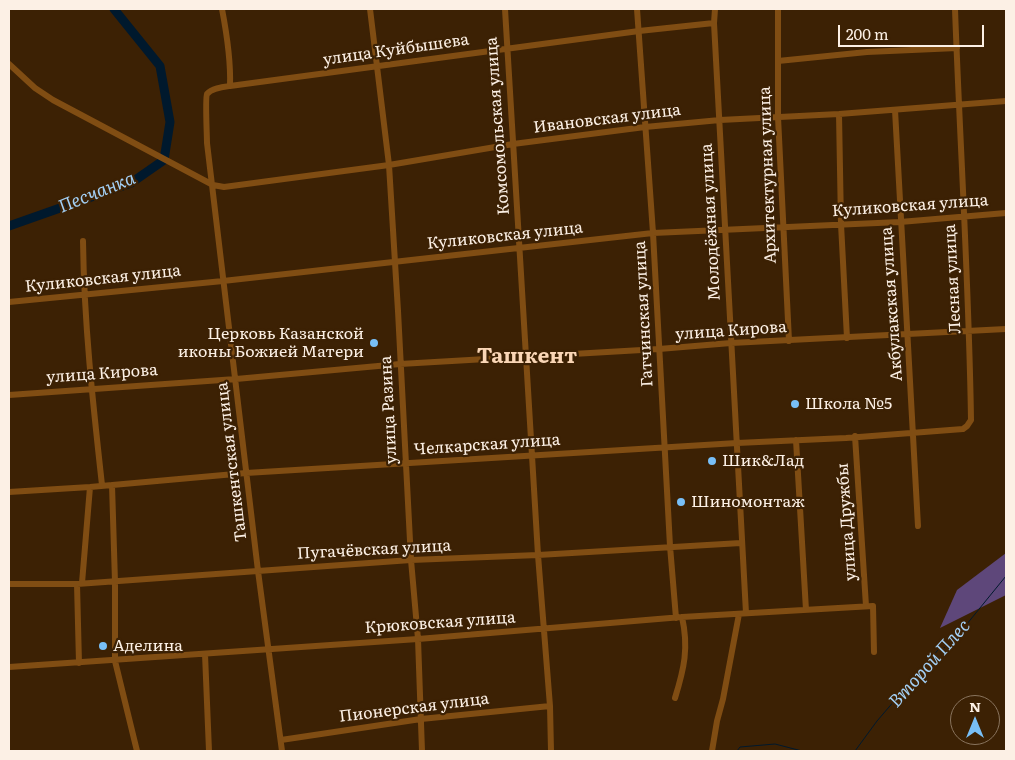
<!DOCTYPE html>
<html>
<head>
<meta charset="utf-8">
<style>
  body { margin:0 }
  #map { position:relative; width:1015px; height:760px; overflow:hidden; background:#3c2104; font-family:Literata,serif }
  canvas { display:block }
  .frame { position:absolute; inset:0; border:10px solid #fcf0e5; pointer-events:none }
  .north { position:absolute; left:950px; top:695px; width:50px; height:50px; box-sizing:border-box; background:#3c2104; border:1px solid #89745e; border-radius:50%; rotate:0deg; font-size:14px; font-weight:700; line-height:20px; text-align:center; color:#fcf0e5 }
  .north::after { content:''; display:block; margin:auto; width:18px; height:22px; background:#78bff7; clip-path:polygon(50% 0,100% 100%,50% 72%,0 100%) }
  .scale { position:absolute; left:838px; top:25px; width:146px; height:22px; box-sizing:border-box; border:2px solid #fcf0e5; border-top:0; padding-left:6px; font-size:15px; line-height:18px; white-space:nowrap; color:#fcf0e5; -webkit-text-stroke:4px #3c2104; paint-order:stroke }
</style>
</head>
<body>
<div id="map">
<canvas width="1015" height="760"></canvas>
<div class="frame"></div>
<div class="north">N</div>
<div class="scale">200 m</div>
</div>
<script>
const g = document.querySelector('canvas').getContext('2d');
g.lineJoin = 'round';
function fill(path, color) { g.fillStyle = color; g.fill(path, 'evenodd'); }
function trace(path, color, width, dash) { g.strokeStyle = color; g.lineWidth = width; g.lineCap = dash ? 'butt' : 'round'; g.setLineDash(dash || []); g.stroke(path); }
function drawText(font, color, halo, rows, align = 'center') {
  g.font = font + ' Literata,serif'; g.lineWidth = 4.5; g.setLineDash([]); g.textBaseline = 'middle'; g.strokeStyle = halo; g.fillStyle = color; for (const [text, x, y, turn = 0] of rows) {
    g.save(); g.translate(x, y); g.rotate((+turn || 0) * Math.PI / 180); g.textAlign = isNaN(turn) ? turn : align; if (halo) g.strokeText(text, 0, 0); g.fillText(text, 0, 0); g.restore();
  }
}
fill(new Path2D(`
  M 1006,553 L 1006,595 L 940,628 L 957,590 Z`), '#5e477a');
trace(new Path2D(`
  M 737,751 L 740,747 L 775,744 L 802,751
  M 855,751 L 877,721 L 938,650 L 949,646 L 1006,576`), '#00192d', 1);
trace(new Path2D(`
  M 9,226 L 131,183 L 164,160 L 170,122 L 160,66 L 114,9`), '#00192d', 9);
trace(new Path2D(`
  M 222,9 C 227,35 231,60 230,86 C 222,87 212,88 207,94 C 205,98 207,135 207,143 L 258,571 L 282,751
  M 370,9 L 389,165 L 398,311 L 411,560 L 418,639 L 422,751
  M 505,9 L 538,555 L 550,706 L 551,751
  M 637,9 L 653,233 L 670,546 L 676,618
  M 715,9 L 714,23 L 746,613
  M 778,9 L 778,117 L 789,341
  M 778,61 L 867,52 L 957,48
  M 9,64 L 35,88 L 53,100 L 213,185 L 224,187 L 389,165 L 513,144 L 645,127 L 720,120 L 839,114 L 1006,101
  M 230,86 L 639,31 L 714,23
  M 895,110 L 918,526
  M 839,114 L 841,224 L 847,338
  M 83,241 C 84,323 93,404 102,485
  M 9,302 L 223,281 L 653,233 L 900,222 L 1006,213
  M 9,395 L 236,379 L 400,364 L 659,349 L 731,343 L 1006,329
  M 855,436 L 866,606
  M 796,440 L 806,610
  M 112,485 L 115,582 L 115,661 L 137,751
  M 9,492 L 90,487 L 246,473 L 737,443 L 846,438 L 963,429 L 967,426 L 971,420 C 969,283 960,146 955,9
  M 82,583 L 90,487
  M 9,584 L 77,584 L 411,560 L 538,555 L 741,543
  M 77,584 L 79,663
  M 205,654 L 209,751
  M 9,667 L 418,639 L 682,617 L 873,606 L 874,652
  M 675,698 C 684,669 689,648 682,617
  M 281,740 L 421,719 L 550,706
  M 712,751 L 717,721 L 723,699 L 739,614`), '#804d13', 6);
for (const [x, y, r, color] of [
  [374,343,5,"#78bff7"],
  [795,404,5,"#78bff7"],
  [712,461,5,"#78bff7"],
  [681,502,5,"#78bff7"],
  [103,646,5,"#78bff7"]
]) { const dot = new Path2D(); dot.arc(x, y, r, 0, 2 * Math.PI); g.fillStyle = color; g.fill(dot); trace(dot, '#3c2104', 2); }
drawText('16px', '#fcf0e5', '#3c2104', [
  ["улица Куйбышева",396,50,-8],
  ["Ивановская улица",607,119,-7],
  ["Комсомольская улица",498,126,-94],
  ["Архитектурная улица",768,175,-92],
  ["Куликовская улица",910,206,-4],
  ["Молодёжная улица",711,222,-93],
  ["Куликовская улица",505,236,-6],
  ["Куликовская улица",103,279,-6],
  ["Лесная улица",953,279,-93],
  ["Акбулакская улица",892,304,-94],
  ["Гатчинская улица",644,314,-93],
  ["улица Кирова",731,331,-4],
  ["улица Кирова",102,374,-4],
  ["улица Разина",389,410,-93],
  ["Челкарская улица",487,445,-4],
  ["Ташкентская улица",232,462,-97],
  ["улица Дружбы",847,522,-94],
  ["Пугачёвская улица",374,550,-3],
  ["Крюковская улица",440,623,-4],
  ["Пионерская улица",414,708,-7]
]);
drawText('16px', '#fcf0e5', '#3c2104', [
  ["Церковь Казанской",364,334,"right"],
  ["иконы Божией Матери",364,352,"right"],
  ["Школа №5",805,404],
  ["Шик&Лад",722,461],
  ["Шиномонтаж",691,502],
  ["Аделина",113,646]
], 'left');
drawText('italic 18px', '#a3cff4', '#3c2104', [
  ["Песчанка",97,193,-22],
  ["Второй Плес",930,664,-48]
]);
drawText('bold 21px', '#fad6b6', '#3c2104', [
  ["Ташкент",527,357]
]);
</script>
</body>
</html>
